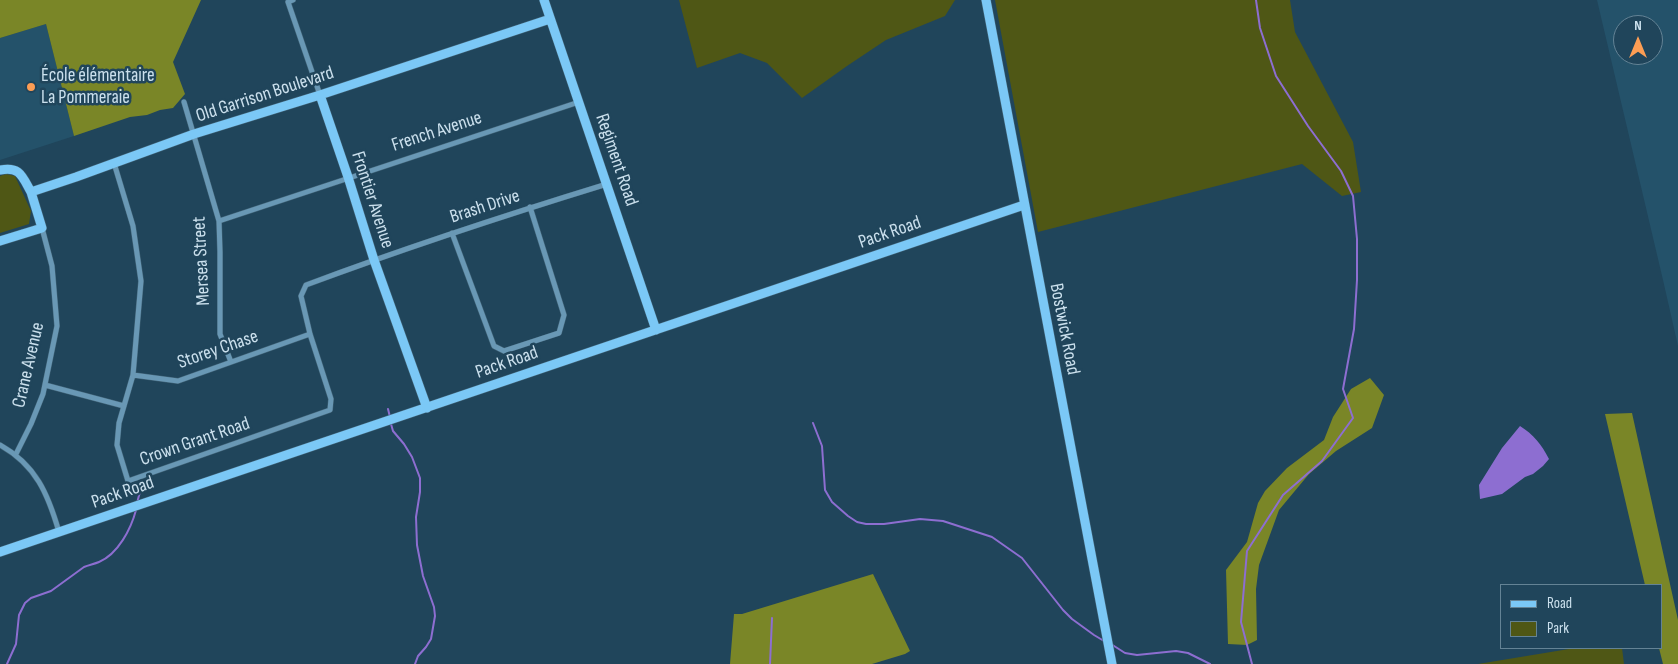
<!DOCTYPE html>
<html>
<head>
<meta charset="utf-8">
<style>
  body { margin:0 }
  #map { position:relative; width:1678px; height:664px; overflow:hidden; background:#20455b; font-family:"Sofia Sans Condensed",sans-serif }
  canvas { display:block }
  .legend { position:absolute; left:1500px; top:584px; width:162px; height:65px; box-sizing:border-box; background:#20455b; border:1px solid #648395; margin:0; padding:6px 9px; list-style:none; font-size:15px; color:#cbe0ed }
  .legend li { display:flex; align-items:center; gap:10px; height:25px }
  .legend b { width:25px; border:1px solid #648395 }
  .north { position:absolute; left:1613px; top:15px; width:50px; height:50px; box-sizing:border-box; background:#20455b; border:1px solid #648395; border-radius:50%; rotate:0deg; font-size:14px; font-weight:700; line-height:20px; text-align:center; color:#cbe0ed }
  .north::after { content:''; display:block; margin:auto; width:18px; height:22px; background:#fc9d54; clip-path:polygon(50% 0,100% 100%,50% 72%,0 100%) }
</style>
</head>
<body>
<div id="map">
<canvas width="1678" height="664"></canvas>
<ul class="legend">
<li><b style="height:6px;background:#7bc8f6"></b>Road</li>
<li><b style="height:14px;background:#4f5715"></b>Park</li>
</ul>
<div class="north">N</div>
</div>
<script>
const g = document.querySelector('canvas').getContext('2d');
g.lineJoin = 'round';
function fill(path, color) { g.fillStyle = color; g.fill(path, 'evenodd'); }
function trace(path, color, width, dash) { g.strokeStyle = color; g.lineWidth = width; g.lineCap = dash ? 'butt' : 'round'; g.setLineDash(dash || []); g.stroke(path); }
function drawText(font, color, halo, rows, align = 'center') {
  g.font = font + ' "Sofia Sans Condensed",sans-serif'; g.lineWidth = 5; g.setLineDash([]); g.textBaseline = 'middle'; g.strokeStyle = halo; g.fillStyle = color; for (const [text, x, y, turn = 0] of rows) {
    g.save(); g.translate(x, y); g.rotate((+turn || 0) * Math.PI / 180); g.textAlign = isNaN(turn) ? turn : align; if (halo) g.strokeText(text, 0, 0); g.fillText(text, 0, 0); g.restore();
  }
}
fill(new Path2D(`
  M 1597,0 L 1678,0 L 1678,346 L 1663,280 ZM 1623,25 L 1653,25 L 1653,55 L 1623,55 Z
  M 46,24 L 74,136 L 0,160 L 0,38 Z`), '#24526a');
fill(new Path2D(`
  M 679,0 L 955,0 L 945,16 L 886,40 L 847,66 L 802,98 L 767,63 L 740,53 L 697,68 Z
  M 995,0 L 1290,0 L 1295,32 L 1353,142 L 1361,192 L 1342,196 L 1302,164 L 1038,232 Z
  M 6,174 L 15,176 L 31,211 L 29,224 L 0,233 L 0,176 Z
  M 1575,648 L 1622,648 L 1624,664 L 1478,664 Z`), '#4f5715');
fill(new Path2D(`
  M 0,0 L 201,0 L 173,62 L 185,94 L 173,108 L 160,110 L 147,115 L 130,117 L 74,136 L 46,24 L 0,38 Z
  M 1370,378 L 1384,395 L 1372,428 L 1336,451 L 1309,474 L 1279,510 L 1259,565 L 1256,589 L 1257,640 L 1247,645 L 1228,644 L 1226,570 L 1247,542 L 1258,503 L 1265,491 L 1287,468 L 1324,440 L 1333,417 L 1351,389 Z
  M 1632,413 L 1678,620 L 1678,664 L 1663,664 L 1659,648 L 1662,648 L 1662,585 L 1645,585 L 1605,414 Z
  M 873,574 L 910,651 L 905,654 L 872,664 L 730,664 L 734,614 L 742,614 Z`), '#7a8627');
fill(new Path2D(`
  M 1520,426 C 1533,434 1542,445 1549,459 L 1543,466 L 1533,474 L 1525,477 L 1502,494 L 1480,499 L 1479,485 L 1502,448 Z`), '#8d6ed1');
trace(new Path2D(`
  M 388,409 L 390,417
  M 813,423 L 822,446 L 825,490 L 832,502 L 848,516 L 857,522 L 866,524 L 884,524 L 920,519 L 943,521 L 992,537 L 1022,558 L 1063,610 L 1072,619 L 1094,635 L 1104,641
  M 391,424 L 393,431 L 404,444 L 412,457 L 420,478 L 420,492 L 416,517 L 417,545 L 423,576 L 434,607 L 435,616 L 431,639 L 426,647 L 418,656 L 415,664
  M 137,503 L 141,488
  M 1111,644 L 1125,653 L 1137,655 L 1176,651 L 1188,653 L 1210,664
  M 7,664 L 16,644 L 19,615 L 25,603 L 31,598 L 51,591 L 84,567 C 89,565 94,564 99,562 C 118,554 131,529 136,510
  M 770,664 L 772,618
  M 1252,664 L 1241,622 L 1247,551 L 1283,495 L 1322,461 L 1353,418 L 1343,389 L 1354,329 L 1357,280 L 1357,239 L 1353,196 L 1341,171 L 1308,126 L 1276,76 L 1260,28 L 1256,0`), '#8d6ed1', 2);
const street = new Path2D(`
  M 293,0 L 288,2 L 320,95
  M 184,102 L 219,221 L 220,252 L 220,334 L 231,362
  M 114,163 L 133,226 L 141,281 L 133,375 L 119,423 L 117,445 L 128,481 L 330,410 L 331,399 L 310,334 L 301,296 L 306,285 C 405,248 506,215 607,184
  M 219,221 L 579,102
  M 452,233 L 494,346 L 504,351 L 559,333 L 564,315 L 530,207
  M 133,375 L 178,381 L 310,334
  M 45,385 L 124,406
  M 0,445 C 36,465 48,494 59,532
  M 16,454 L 31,424 L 43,394 L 57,326 L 52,266 L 42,228`);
const secondary = new Path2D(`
  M 544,0 L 656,330
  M 986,0 L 1112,664
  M 320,95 L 348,177 L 374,260 L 427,408
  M 0,170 C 20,166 22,176 31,192 L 76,177 L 194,134 L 320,95 L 550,19
  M 0,241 L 42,228 L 31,192
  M 0,552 L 1024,205`);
trace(street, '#426478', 6);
trace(secondary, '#426478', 10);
trace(street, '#6998b5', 5);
trace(secondary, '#7bc8f6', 9);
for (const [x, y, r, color] of [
  [31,87,5,"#fc9d54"]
]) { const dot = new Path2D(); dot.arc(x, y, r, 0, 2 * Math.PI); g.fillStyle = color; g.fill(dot); trace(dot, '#20455b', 2); }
drawText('19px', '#cbe0ed', '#20455b', [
  ["École élémentaire",41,76],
  ["La Pommeraie",41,98]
], 'left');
drawText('19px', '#cbe0ed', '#20455b', [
  ["Old Garrison Boulevard",265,95,-18],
  ["French Avenue",437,132,-18],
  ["Regiment Road",616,160,71],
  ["Frontier Avenue",372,200,72],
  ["Brash Drive",485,207,-18],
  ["Pack Road",890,233,-19],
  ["Mersea Street",202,261,-93],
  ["Bostwick Road",1064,329,79],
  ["Storey Chase",218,350,-19],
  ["Pack Road",507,363,-19],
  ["Crane Avenue",29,365,-77],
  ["Crown Grant Road",195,442,-19],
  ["Pack Road",123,493,-19]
]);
</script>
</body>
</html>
